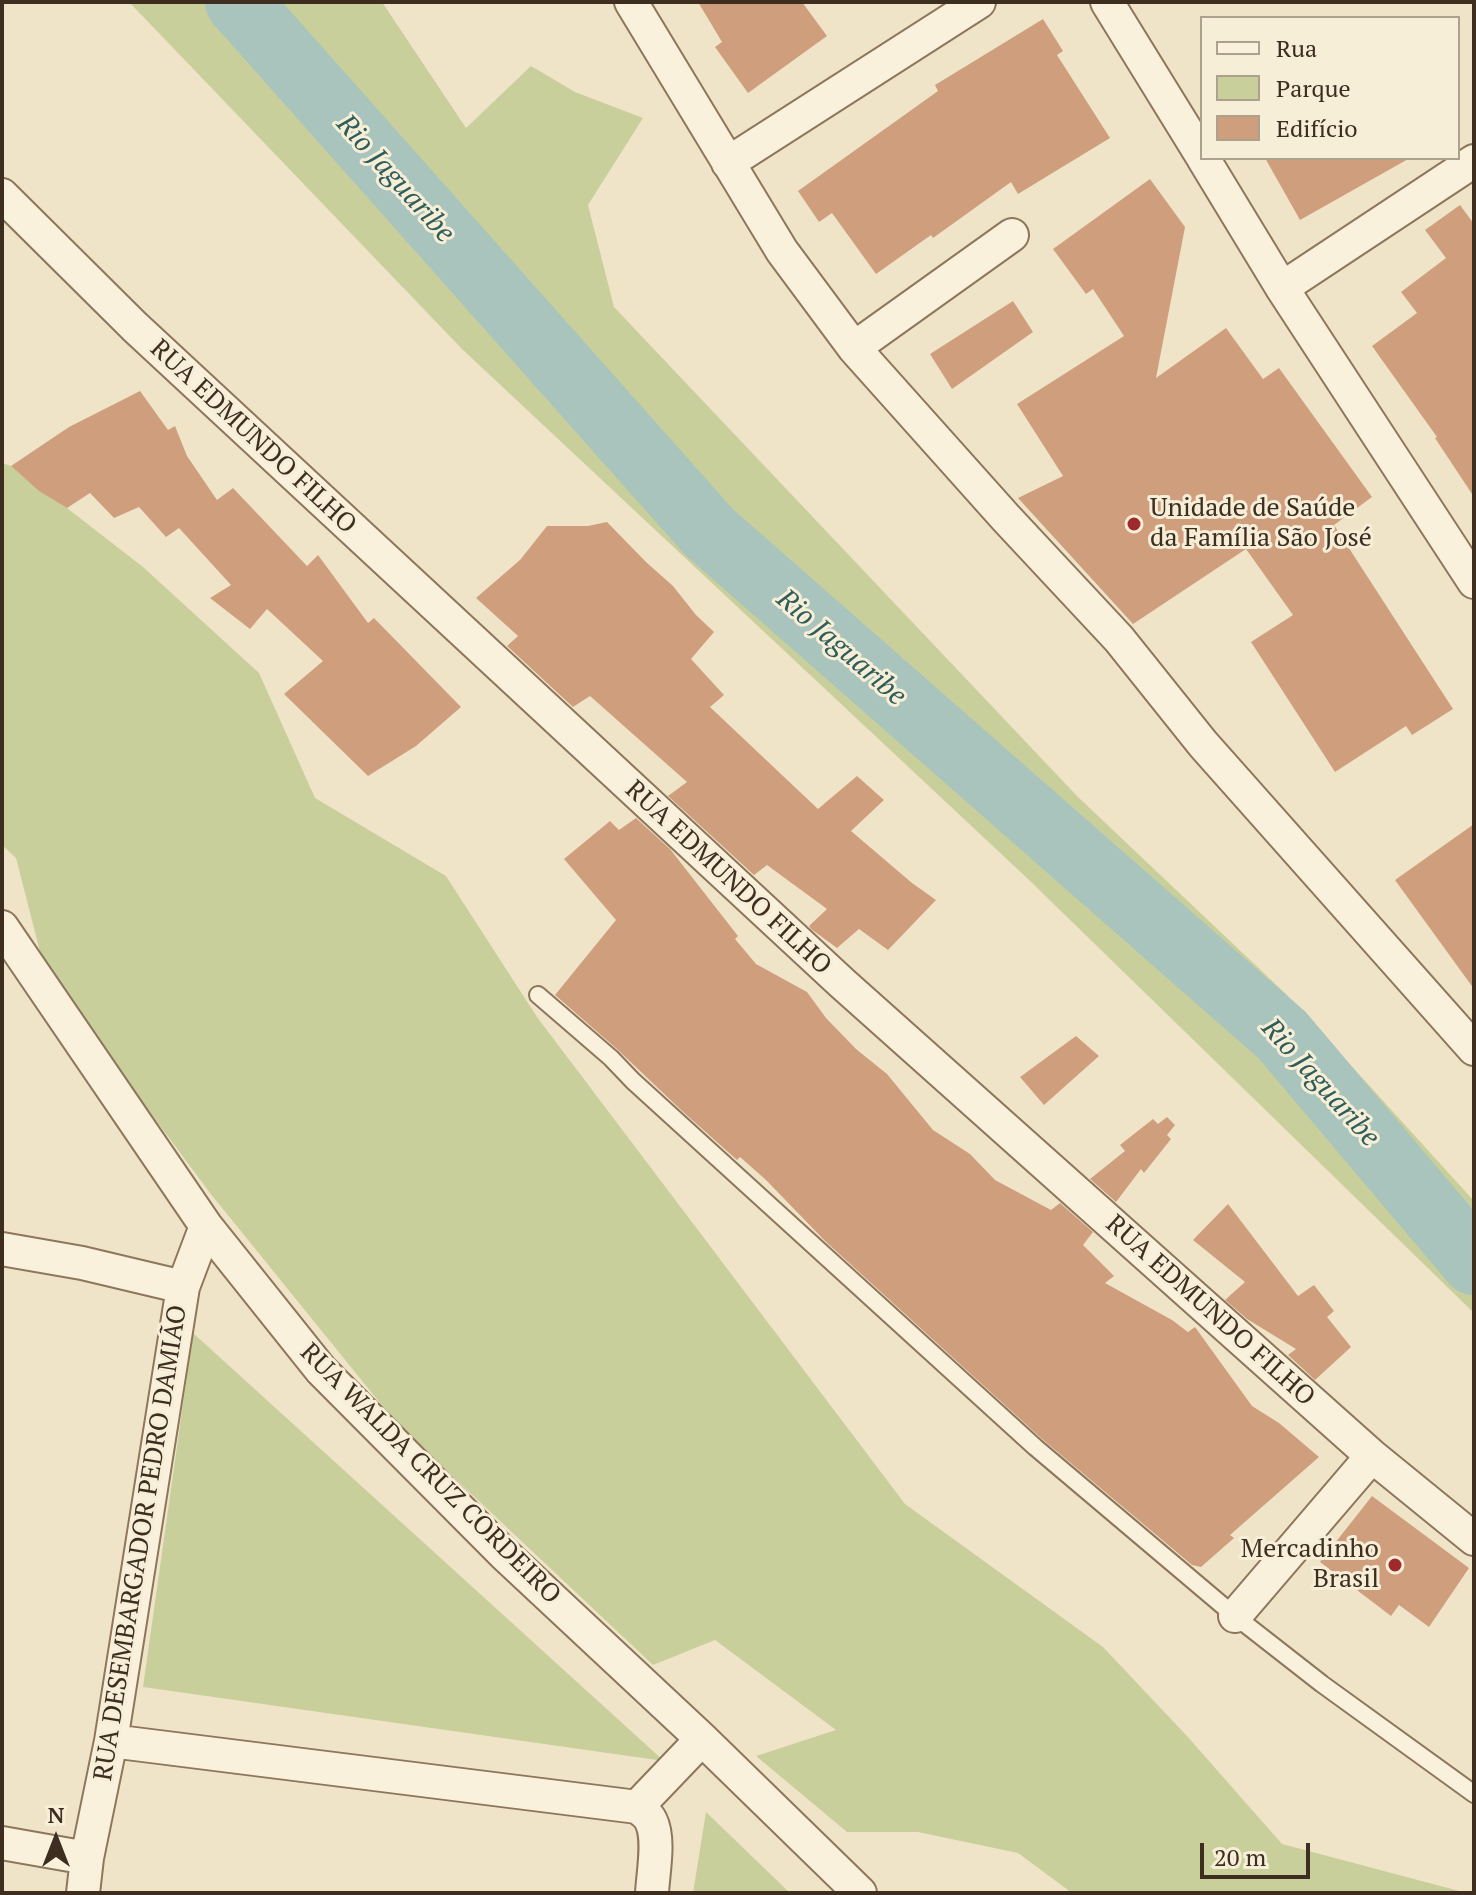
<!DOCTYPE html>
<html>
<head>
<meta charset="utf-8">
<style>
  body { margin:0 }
  #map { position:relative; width:1476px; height:1895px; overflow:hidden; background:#f0e4c8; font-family:"PT Serif",serif }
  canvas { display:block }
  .frame { position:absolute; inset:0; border:4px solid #3d2e20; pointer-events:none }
  .legend { position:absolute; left:1200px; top:16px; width:260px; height:144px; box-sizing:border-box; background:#f7eed8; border:2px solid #ada18e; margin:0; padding:10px 14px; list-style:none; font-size:24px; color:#3d2e20 }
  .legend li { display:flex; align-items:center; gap:16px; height:40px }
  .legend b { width:40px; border:2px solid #ada18e }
  .north { position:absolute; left:16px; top:1799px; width:80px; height:80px; -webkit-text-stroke:6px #f7eed8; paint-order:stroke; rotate:0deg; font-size:22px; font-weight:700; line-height:32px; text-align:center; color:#3d2e20 }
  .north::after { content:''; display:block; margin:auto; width:28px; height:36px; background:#3d2e20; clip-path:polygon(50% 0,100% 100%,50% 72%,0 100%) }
  .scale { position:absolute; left:1200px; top:1843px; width:110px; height:36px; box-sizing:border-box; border:4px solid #3d2e20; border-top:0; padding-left:10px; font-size:24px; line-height:28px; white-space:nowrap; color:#3d2e20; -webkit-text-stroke:6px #f7eed8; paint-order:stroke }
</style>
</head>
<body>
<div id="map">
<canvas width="1476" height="1895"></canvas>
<div class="frame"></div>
<ul class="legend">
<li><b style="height:10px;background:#faf1dc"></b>Rua</li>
<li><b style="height:22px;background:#c9cf9b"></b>Parque</li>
<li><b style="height:22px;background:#cf9f7d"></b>Edifício</li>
</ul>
<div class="north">N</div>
<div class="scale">20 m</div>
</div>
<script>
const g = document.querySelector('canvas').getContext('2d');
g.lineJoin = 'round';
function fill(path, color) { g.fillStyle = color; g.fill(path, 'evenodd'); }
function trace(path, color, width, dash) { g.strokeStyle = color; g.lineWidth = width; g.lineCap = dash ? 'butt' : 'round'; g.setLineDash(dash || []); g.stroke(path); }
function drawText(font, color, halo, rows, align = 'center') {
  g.font = font + ' "PT Serif",serif'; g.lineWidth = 6; g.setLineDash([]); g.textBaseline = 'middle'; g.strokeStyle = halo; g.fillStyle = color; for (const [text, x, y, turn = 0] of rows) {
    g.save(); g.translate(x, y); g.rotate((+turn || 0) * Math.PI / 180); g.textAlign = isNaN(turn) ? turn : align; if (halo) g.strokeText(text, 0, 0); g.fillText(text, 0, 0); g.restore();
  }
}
fill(new Path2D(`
  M 129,2 L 382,2 L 466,128 L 531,66 L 575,92 L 643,118 L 588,205 L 614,307 L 1077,796 L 1287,995 L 1474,1201 L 1474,1313 L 1028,879 L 462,349 Z
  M 2,463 L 11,466 L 40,491 L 67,508 L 143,567 L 259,673 L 315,798 L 446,876 L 537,1017 L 905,1504 L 1103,1647 L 1187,1736 L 1282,1844 L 1467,1893 L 1072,1893 L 1018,1853 L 918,1832 L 847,1832 L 756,1756 L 836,1730 L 715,1640 L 653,1665 L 397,1424 L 210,1193 L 45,971 L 16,858 L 2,845 Z
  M 193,1333 L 664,1761 L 143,1687 Z
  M 706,1812 L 790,1893 L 693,1893 Z`), '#c9cf9b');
trace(new Path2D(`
  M 238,2 L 709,532 L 1282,1035 L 1474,1262`), '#a9c4bc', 66);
fill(new Path2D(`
  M 698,2 L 802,2 L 827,36 L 748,93 L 715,47 L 722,42 Z
  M 1043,19 L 1063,51 L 1057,55 L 1110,138 L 1018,194 L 1011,182 L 933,238 L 931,235 L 876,274 L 832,213 L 819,222 L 798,191 L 938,91 L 935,85 Z
  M 1265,158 L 1410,158 L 1300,220 Z
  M 1150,179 L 1185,227 L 1156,378 L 1226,328 L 1263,379 L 1279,368 L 1372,497 L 1334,525 L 1453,709 L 1412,735 L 1406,726 L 1335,772 L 1251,642 L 1293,615 L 1246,549 L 1133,624 L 1018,498 L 1063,476 L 1017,404 L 1124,336 L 1093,289 L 1086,294 L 1053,249 Z
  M 1460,205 L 1474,224 L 1474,497 L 1435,438 L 1437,437 L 1372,346 L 1417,313 L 1401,292 L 1446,258 L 1425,230 Z
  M 1013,301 L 1033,332 L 952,389 L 930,354 Z
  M 140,391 L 168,430 L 175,426 L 187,456 L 217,500 L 233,488 L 307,566 L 318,555 L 368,623 L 374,618 L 461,707 L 416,746 L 368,776 L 284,694 L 323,661 L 267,609 L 250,629 L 210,598 L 231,585 L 179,528 L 166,537 L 139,507 L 114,518 L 90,493 L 67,508 L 39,491 L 11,466 L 69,427 Z
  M 607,522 L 646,562 L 673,586 L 696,615 L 714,632 L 691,659 L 724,695 L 710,707 L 818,809 L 857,776 L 884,800 L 851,831 L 912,883 L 936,900 L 888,950 L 859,929 L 837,948 L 811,929 L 809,926 L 827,909 L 767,865 L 754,875 L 668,796 L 687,782 L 590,696 L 573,707 L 507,646 L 518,636 L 476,598 L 520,560 L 547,526 L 588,526 Z
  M 636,818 L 670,849 L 738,936 L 735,939 L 756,964 L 807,992 L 826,1018 L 856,1049 L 887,1074 L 933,1130 L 970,1154 L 995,1180 L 1051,1210 L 1060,1203 L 1093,1232 L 1083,1245 L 1114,1276 L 1105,1283 L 1172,1320 L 1188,1332 L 1195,1327 L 1252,1406 L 1279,1423 L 1319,1457 L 1230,1535 L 1234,1538 L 1201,1567 L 1192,1565 L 1042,1439 L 825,1241 L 766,1180 L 740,1157 L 737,1160 L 681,1110 L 618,1050 L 555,995 L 616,920 L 564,859 L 610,821 L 619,830 Z
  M 1474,824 L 1474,989 L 1395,880 Z
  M 1076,1036 L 1099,1056 L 1044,1105 L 1020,1077 Z
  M 1167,1117 L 1175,1125 L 1167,1135 L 1171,1139 L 1144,1173 L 1141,1169 L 1116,1202 L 1090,1179 L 1125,1151 L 1120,1145 L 1153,1119 L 1158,1124 Z
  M 1228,1204 L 1298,1296 L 1314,1285 L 1334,1311 L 1327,1317 L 1351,1347 L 1315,1380 L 1288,1355 L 1296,1349 L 1247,1319 L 1225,1300 L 1245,1282 L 1193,1240 Z
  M 1372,1496 L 1469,1568 L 1429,1627 L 1399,1605 L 1391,1616 L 1320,1562 Z`), '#cf9f7d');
const service = new Path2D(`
  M 538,995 L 611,1058 L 633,1081 L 1035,1447 L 1235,1616 L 1322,1684 L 1474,1794`);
const minor = new Path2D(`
  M 631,2 L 782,251 L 854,348 L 1006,518 L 1119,639 L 1203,744 L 1474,1049
  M 1107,2 L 1202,156
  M 1203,158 L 1282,288 L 1474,582
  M 728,163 L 979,2
  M 2,195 L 135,327 L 842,983 L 1372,1456 L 1474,1539
  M 1282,288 L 1474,161
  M 854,348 L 1012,235
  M 2,927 L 206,1226 L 321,1370 L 504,1554 L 702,1739 L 860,1893
  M 2,1249 L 82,1263 L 183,1287
  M 1235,1616 L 1372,1456
  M 111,1741 L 637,1807 C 642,1811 648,1814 651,1821 C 660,1839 653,1873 652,1893
  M 637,1807 L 702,1739
  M 2,1843 L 87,1858
  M 83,1893 L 87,1858 L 111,1741 L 183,1287 L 206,1226`);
trace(service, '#8d765c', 20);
trace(minor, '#8d765c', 36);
trace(service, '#faf1dc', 16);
trace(minor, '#faf1dc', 32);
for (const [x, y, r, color] of [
  [1134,524,8,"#9e2a2b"],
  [1395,1565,8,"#9e2a2b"]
]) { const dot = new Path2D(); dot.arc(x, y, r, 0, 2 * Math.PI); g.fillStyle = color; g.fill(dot); trace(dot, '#f7eed8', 3); }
drawText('26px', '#3d2e20', '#f7eed8', [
  ["RUA EDMUNDO FILHO",253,437,43],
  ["RUA EDMUNDO FILHO",728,878,43],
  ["RUA EDMUNDO FILHO",1210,1311,42],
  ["RUA WALDA CRUZ CORDEIRO",430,1474,45],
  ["RUA DESEMBARGADOR PEDRO DAMIÃO",141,1543,-81]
]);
drawText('26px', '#3d2e20', '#f7eed8', [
  ["Unidade de Saúde",1150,509],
  ["da Família São José",1150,539],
  ["Mercadinho",1379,1550,"right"],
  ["Brasil",1379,1580,"right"]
], 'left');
drawText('italic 28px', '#2f5d5a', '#f7eed8', [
  ["Rio Jaguaribe",395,179,48],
  ["Rio Jaguaribe",841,648,41],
  ["Rio Jaguaribe",1320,1083,48]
]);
</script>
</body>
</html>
